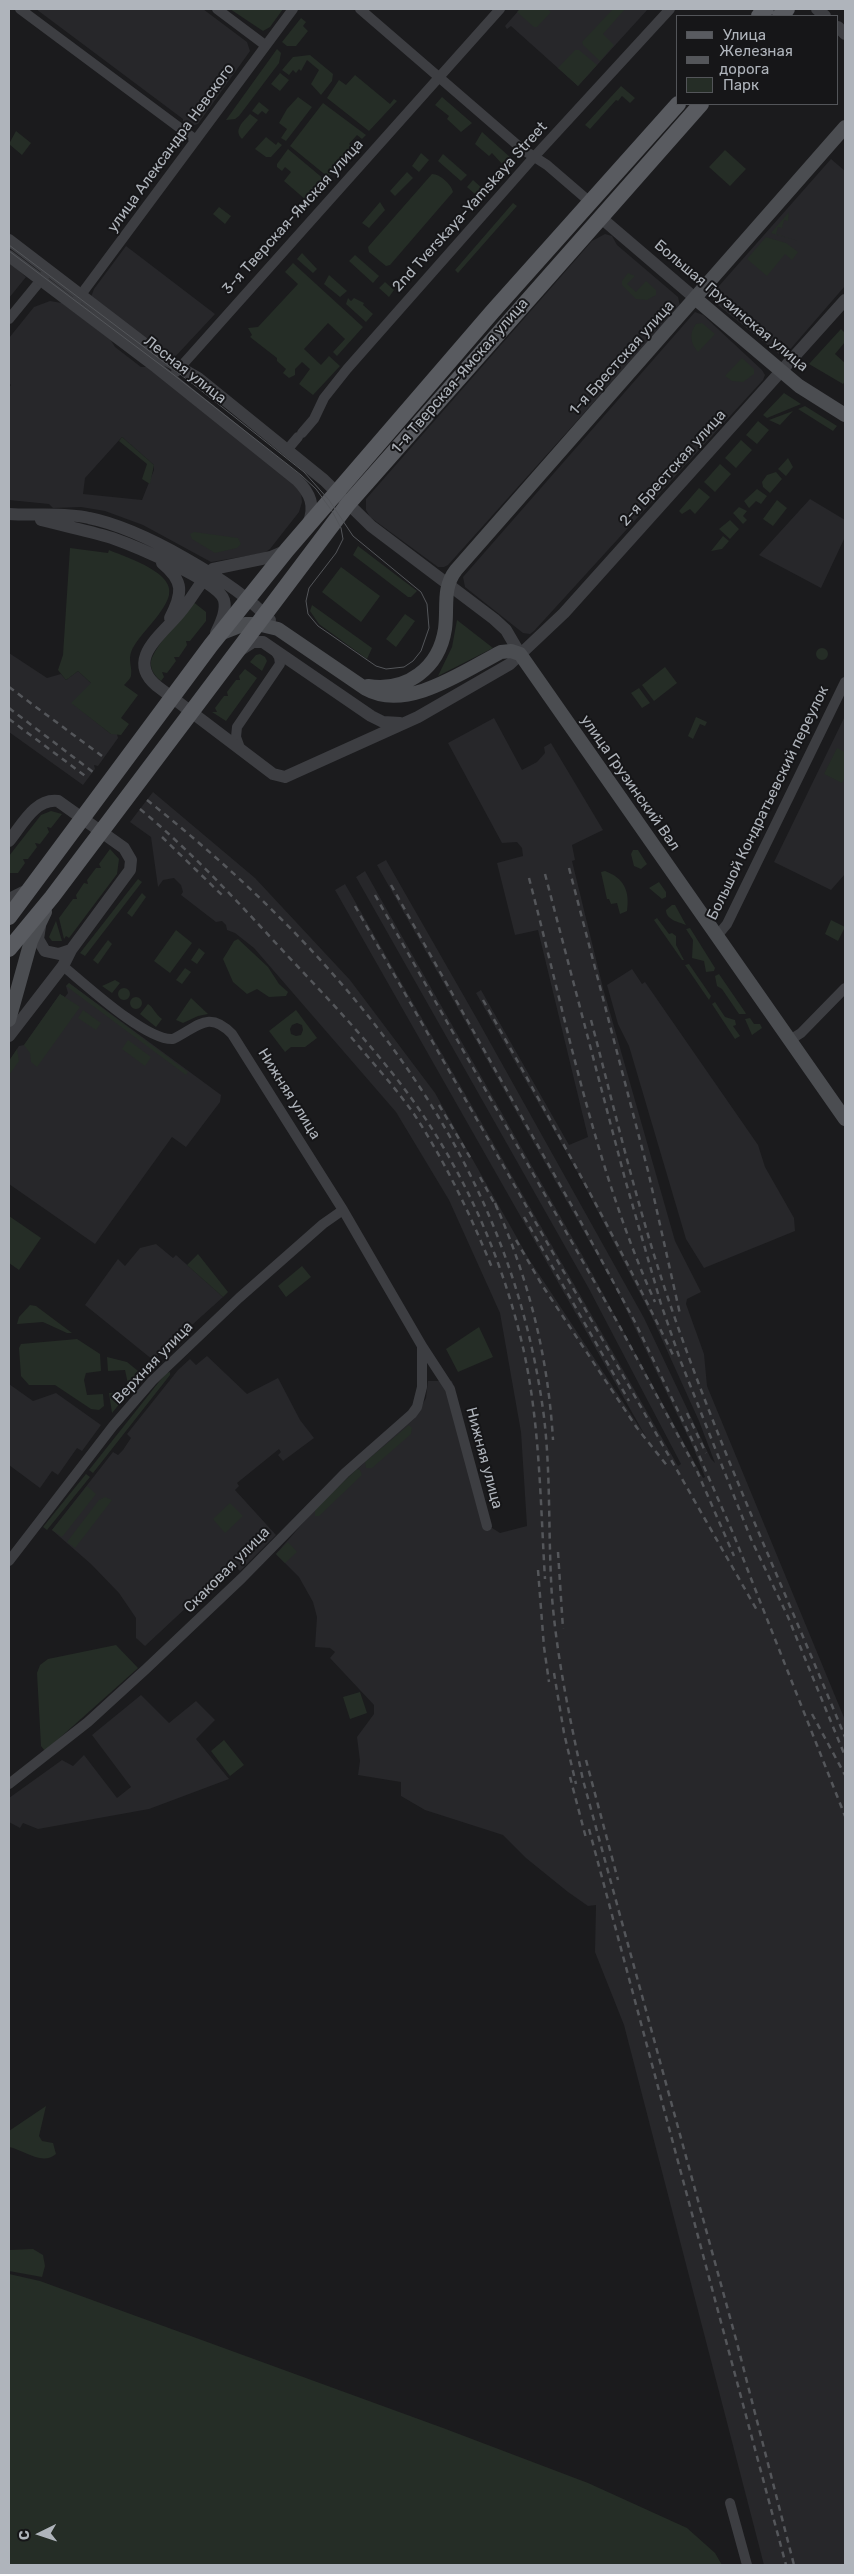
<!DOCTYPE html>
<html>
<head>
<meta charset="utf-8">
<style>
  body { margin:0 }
  #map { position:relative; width:854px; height:2574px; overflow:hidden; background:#1b1b1d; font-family:Rubik,sans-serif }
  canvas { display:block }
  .frame { position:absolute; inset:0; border:10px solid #afb4bb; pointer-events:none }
  .legend { position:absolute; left:676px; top:15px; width:162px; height:90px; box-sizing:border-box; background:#161618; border:1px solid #535559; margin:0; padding:6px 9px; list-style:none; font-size:15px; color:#afb4bb }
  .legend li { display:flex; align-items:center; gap:10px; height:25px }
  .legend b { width:25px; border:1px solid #535559 }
  .north { position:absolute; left:15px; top:2509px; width:50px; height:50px; -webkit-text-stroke:4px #161618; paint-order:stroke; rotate:266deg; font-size:14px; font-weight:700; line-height:20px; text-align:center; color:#afb4bb }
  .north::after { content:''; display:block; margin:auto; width:18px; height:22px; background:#afb4bb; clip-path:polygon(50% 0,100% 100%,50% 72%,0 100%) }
</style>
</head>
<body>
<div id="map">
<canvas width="854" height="2574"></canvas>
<div class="frame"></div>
<ul class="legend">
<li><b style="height:6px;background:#595b60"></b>Улица</li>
<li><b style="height:6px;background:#54565a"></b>Железная дорога</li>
<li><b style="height:14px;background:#252d26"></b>Парк</li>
</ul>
<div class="north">С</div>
</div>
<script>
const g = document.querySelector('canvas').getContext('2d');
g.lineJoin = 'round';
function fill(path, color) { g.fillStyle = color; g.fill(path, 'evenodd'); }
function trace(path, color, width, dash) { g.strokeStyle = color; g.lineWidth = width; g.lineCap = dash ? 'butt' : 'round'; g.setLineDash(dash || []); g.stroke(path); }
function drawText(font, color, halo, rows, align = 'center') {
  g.font = font + ' Rubik,sans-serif'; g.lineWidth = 4; g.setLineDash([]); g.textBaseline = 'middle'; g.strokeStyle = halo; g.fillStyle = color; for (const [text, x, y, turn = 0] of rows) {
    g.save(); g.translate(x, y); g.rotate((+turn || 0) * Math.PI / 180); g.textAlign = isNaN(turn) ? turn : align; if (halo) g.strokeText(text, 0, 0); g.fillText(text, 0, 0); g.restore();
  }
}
fill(new Path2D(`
  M 36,9 L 203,9 L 247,42 L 250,51 L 198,124 L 188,127 L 183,124 L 183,119 Z
  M 520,9 L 648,9 L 578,86 L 511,26 L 507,29 L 505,26 Z
  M 831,159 L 845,171 L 845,286 L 787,353 L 780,355 L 714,302 L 711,295 Z
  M 605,234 L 612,236 L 617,245 L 678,297 L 680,306 L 448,565 L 444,567 L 438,567 L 370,517 L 366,510 L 366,499 L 592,241 Z
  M 126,246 L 215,314 L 173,359 L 91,297 L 94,289 Z
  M 9,262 L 26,277 L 9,298 Z
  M 50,301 L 62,303 L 110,339 L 115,347 L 141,367 L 148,367 L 287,477 L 301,492 L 302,502 L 299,512 L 270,549 L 264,553 L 211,562 L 143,525 L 105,511 L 81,507 L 53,508 L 49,504 L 9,500 L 9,388 L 11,385 L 9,383 L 9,338 L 34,307 ZM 122,437 L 154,465 L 154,470 L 142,500 L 83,494 L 85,478 Z
  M 695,312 L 703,315 L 762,370 L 765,375 L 763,380 L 534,631 L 530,634 L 523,633 L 465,587 L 463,577 Z
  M 810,499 L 845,520 L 845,537 L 821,588 L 759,555 Z
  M 9,653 L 47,678 L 61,674 L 66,680 L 78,671 L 92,684 L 72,703 L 111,734 L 117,734 L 118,738 L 98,766 L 94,765 L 95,769 L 83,785 L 9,732 Z
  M 845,716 L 845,874 L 831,890 L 774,862 Z
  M 494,718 L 522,770 L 537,762 L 545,753 L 544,747 L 551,743 L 603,830 L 572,845 L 575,860 L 572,861 L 603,988 L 675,1241 L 701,1292 L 687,1299 L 686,1304 L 704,1354 L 707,1386 L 845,1720 L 845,2565 L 764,2565 L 624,2025 L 595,1952 L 596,1905 L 588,1906 L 568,1892 L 526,1858 L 503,1835 L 425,1810 L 401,1796 L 401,1782 L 358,1775 L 360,1761 L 357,1737 L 374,1714 L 374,1705 L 330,1658 L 335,1652 L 330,1648 L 315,1647 L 317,1617 L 313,1602 L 299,1577 L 276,1554 L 315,1509 L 365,1462 L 415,1418 L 426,1398 L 428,1381 L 452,1381 L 489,1526 L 500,1533 L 527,1526 L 521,1432 L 500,1313 L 449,1200 L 396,1112 L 254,948 L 235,933 L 227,930 L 226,925 L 222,921 L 216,922 L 181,895 L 183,892 L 181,885 L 174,878 L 163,880 L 158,887 L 151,837 L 130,822 L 153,792 L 255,878 L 350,980 L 435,1093 L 529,1259 L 646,1437 L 335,890 L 345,884 L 678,1466 L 681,1464 L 588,1287 L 356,877 L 365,871 L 585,1260 L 703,1478 L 705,1477 L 693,1447 L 615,1287 L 377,865 L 386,860 L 477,1019 L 644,1318 L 711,1459 L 715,1463 L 699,1421 L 651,1315 L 579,1175 L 476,993 L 481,990 L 569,1145 L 588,1137 L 538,930 L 515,935 L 497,863 L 523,856 L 522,848 L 517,842 L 502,843 L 448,743 Z
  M 632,969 L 642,984 L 645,982 L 758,1145 L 765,1167 L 794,1218 L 795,1231 L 704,1268 L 686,1239 L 629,1046 L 618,1024 L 607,985 Z
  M 69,983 L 221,1095 L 220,1102 L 186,1147 L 172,1137 L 95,1244 L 9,1184 L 9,1061 L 19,1046 L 24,1045 L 60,994 L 65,997 L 68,993 L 66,986 Z
  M 156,1244 L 173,1258 L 176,1255 L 223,1297 L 153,1360 L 85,1305 L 118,1259 L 125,1266 L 140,1248 Z
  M 207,1356 L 247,1394 L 278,1378 L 300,1420 L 314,1438 L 283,1461 L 278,1455 L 281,1452 L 279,1449 L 237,1483 L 239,1486 L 235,1490 L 276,1535 L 240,1571 L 233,1564 L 145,1646 L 136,1638 L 136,1618 L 119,1593 L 91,1564 L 52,1530 L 113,1452 L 118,1455 L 123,1450 L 131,1438 L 127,1434 L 178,1370 L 190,1359 L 196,1365 Z
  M 9,1384 L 33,1401 L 56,1393 L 101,1425 L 82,1451 L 77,1448 L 58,1475 L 52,1471 L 40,1488 L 9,1465 Z
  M 141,1695 L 169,1723 L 196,1701 L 215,1720 L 196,1739 L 229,1779 L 149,1809 L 38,1829 L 23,1823 L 20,1828 L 9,1822 L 9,1798 L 62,1760 L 73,1766 L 84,1755 L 117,1798 L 131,1787 L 92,1735 Z`), '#27272a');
fill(new Path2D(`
  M 230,9 L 283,9 L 270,27 L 263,31 Z
  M 520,9 L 547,9 L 551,12 L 537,27 L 534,27 L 517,12 Z
  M 613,9 L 625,9 L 603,34 L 614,45 L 600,61 L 583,45 L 582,42 Z
  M 301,18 L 306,22 L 303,26 L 308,31 L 296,46 L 287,46 L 282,42 Z
  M 277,49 L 281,53 L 279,63 L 239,116 L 235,119 L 226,120 Z
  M 575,50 L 579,50 L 597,65 L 578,86 L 558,68 Z
  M 310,55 L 333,74 L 332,81 L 321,95 L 311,84 L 319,70 L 307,60 L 301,71 L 299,69 L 296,73 L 293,70 L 289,75 L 282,70 L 293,57 Z
  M 280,73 L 289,80 L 280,91 L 271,84 Z
  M 355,75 L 390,104 L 394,99 L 397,101 L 369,131 L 327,98 L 339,80 L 346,85 Z
  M 621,86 L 635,98 L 630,103 L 622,96 L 618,101 L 616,100 L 590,129 L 585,125 Z
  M 298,97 L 312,107 L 286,141 L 281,138 L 287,129 L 279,123 L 287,109 Z
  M 442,97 L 472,123 L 461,132 L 447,119 L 449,116 L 435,105 Z
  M 259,102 L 269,110 L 266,114 L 262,111 L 258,115 L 252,111 Z
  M 323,103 L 366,135 L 362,139 L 357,135 L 349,144 L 354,148 L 328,177 L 290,146 Z
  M 250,114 L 258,120 L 242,139 C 233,130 243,122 250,114 Z
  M 16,131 L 31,143 L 22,155 L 9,144 Z
  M 482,132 L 511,158 L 504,166 L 492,153 L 489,156 L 475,144 Z
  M 266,137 L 276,145 L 278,142 L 282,145 L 271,157 L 266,157 L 255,149 Z
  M 288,149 L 325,180 L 306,200 L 284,181 L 291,172 L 285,167 L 282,171 L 277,167 L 277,164 Z
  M 725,150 L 746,169 L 730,186 L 709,167 Z
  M 421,153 L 429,160 L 419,172 L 412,166 Z
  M 443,154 L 467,175 L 461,181 L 438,161 Z
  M 407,172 L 413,178 L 395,196 L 390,191 Z
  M 432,174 C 440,174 452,185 453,192 L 390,265 L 386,266 L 369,252 L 368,247 Z
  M 473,180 L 483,189 L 477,196 L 467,187 Z
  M 380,202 L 385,210 L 369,228 L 362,223 Z
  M 513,203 L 517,206 L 458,273 L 455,270 Z
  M 219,207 L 231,216 L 225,224 L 213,214 Z
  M 789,212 L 788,221 L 784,220 L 782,228 L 778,227 L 776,234 L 798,241 L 771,233 Z
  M 766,237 L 786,243 L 798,252 L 792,260 L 785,254 L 767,276 L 747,259 Z
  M 302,253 L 317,269 L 313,273 L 297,259 Z
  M 355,255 L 379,276 L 373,283 L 349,261 Z
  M 293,263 L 363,327 L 337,356 L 333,352 L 345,339 L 328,323 L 304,349 L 321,365 L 329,356 L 340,366 L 313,395 L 299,384 L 310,369 L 302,362 L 295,369 L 295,375 L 289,378 L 283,373 L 286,369 L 277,361 L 277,358 L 250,337 L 252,335 L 248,328 L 258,327 L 298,284 L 285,272 Z
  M 628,273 L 635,276 L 627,284 L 636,292 L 646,281 L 656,290 L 656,295 L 647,300 L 636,299 L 622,285 L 622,281 Z
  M 329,275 L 347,291 L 340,297 L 324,284 Z
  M 385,282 L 394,290 L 389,297 L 379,288 Z
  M 348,298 L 351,301 L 354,298 L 364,303 L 363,305 L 373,314 L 366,322 L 346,304 Z
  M 702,323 L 715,334 L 698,352 C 690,343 689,333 696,324 Z
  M 841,329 L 845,333 L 845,342 L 835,354 L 845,363 L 845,381 L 843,384 L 809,364 Z
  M 742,358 L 754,369 L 754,374 L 743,382 L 732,381 L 725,376 Z
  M 784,393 L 801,404 L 767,418 L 763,415 Z
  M 805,406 L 837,426 L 833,431 L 798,409 Z
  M 793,411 L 780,425 L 769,420 Z
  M 758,421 L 769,430 L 757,444 L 746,435 Z
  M 122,437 L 154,465 L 150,484 L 142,479 L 147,464 L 119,441 Z
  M 741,440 L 752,450 L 736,468 L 725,458 Z
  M 788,458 L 793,467 L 786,476 L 778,469 Z
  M 720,464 L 731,474 L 715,492 L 704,482 Z
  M 776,472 L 782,479 L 770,493 L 763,487 L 762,482 L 767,475 Z
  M 699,488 L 710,497 L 695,514 L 690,509 L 682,514 L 679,511 Z
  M 757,489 L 767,496 L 761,504 L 756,501 L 749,508 L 744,501 Z
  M 777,500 L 787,508 L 773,526 L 763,519 Z
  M 739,507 L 747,511 L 743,516 L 747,520 L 743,524 L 733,513 Z
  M 730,520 L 739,529 L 730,539 L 719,529 Z
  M 194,532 L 238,538 L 241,544 L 237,548 L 215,553 L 192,539 L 190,534 Z
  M 723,536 L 729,541 L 722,549 L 711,551 Z
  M 358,546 L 417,591 L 411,597 L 408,597 L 353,555 Z
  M 70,548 L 108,553 L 109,550 C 125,557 175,572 169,595 C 165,612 143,631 134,646 C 126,659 133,666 131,676 C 130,679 126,683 124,685 L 138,695 L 121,718 L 129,724 L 121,735 L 111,734 L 71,703 L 91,683 L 78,671 L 66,680 L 58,670 L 63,655 Z
  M 341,567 L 380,596 L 361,622 L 322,592 Z
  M 192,601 L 206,612 L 206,621 L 190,641 L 186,641 L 187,645 L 179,657 L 174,657 L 176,661 L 167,673 L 162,672 L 164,677 L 161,681 C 155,676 150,670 151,661 C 154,648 183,614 192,601 Z
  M 312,605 L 372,648 L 367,659 L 319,624 L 310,611 Z
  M 405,614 L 415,621 L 396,647 L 386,639 Z
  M 457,620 L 493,648 L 438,676 L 452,647 Z
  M816 654a6 6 0 1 1 12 0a6 6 0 1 1-12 0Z
  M 260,654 L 265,657 L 267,661 L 262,671 L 250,662 L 256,655 Z
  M 665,667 L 677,683 L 654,701 L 642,685 Z
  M 245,669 L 257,678 L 226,721 L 212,712 L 217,712 L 215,708 L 224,696 L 228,696 L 227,692 L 236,680 L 240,680 L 239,676 Z
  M 639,688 L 650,703 L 642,708 L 631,693 Z
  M 696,717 L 707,722 L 705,726 L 700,724 L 693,739 L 688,736 Z
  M 837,748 L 845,752 L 845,777 L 842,783 L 824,774 Z
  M 51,811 L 62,814 L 51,828 L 47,827 L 49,832 L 40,844 L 35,843 L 37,847 L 28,859 L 23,859 L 25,863 L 18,873 L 9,873 L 9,856 L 41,815 Z
  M 110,849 L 119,859 L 117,874 L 69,938 L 66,936 L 64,939 L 59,918 L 73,899 L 77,899 L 76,895 L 84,883 L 88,884 L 87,880 L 96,868 L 101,868 L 99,864 Z
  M 633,850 L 638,850 L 647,864 L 641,869 L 634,866 L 631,854 Z
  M 605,871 C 624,878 630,891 627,911 L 620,914 L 617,903 L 611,904 L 609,899 L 607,899 L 601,872 Z
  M 138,879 L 142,882 L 85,956 L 80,953 Z
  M 659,882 L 666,892 L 666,897 L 662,899 L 649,888 Z
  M 142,893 L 146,897 L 132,917 L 127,913 Z
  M 672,905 L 675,905 L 686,925 C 679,922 666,920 666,910 Z
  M 657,918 L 669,934 L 672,933 L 676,936 L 676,945 L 684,960 L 682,960 L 654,920 Z
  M 831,920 L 845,927 L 838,941 L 825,934 Z
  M 56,921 L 62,941 L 52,941 L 49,937 Z
  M 690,928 L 715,968 L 714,971 L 706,972 L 704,961 L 692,958 L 693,940 L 686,929 Z
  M 176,930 L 192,943 L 170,973 L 154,961 Z
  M 238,939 L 268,967 L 279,984 L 288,992 L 286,996 L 269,997 L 257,989 L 247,994 L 233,982 L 223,959 L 234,941 Z
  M 108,940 L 112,944 L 98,964 L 93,960 Z
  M 199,948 L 205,953 L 197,964 L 191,960 Z
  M 689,964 L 711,996 L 709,1000 L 685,965 Z
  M 185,968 L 191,972 L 182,984 L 176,980 Z
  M 719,974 L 745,1012 L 746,1014 L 739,1014 L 722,989 L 717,986 L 715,976 Z
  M 115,980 L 120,983 L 112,993 L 102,986 Z
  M 69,983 L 188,1072 L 186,1075 L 66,986 Z
  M118 994a6 6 0 1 1 12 0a6 6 0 1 1-12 0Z
  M 60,994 L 80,1007 L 37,1067 L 31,1062 L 30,1053 L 24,1045 Z
  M130 1003a6 6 0 1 1 12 0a6 6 0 1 1-12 0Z
  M 191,998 L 208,1014 L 198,1016 L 183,1023 L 176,1020 Z
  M 715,1002 L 725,1017 L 735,1020 L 736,1025 L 733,1026 L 740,1036 L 735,1039 L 712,1004 Z
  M 148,1004 C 154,1008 155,1014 162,1019 L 156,1027 L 140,1014 Z
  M 83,1010 L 101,1023 L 96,1030 L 78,1018 Z
  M 296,1010 L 317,1038 L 305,1047 L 291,1047 L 285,1052 L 269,1031 ZM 297,1023 L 302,1025 L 303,1030 L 301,1035 L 296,1036 L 291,1034 L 290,1029 L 292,1025 Z
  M 750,1018 L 754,1024 L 760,1024 L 762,1028 L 752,1035 L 745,1019 Z
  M 128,1040 L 151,1057 L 145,1066 L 122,1049 Z
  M 17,1049 L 19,1061 L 9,1075 L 9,1061 Z
  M 9,1216 L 41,1238 L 19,1270 L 9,1263 Z
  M 198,1254 L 228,1292 L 223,1297 L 187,1265 Z
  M 302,1266 L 311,1277 L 286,1297 L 278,1286 Z
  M 30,1305 L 36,1306 L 72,1333 L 67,1333 L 43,1322 L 17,1324 L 19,1317 Z
  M 479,1327 L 493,1357 L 458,1372 L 446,1349 Z
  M 77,1339 L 100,1354 L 101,1371 L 86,1373 L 84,1380 L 87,1395 L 103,1394 L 104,1406 L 99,1410 L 91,1409 L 55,1385 L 29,1385 L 21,1376 L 19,1348 L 21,1344 Z
  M 107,1357 L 127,1362 L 143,1375 L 112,1413 L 109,1393 L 127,1392 L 128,1384 L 125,1370 L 108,1371 Z
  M 170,1372 L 170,1375 L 93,1473 L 89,1470 L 166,1373 Z
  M 409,1425 L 412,1428 L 411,1434 L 372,1468 L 366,1468 L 365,1462 Z
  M 357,1469 L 360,1470 L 362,1475 L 319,1516 L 315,1516 L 315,1509 Z
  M 86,1474 L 90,1477 L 47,1530 L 43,1527 Z
  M 87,1486 L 96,1494 L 62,1537 L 52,1530 Z
  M 105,1497 L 112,1500 L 75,1548 L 67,1542 L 99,1500 Z
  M 230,1503 L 243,1516 L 225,1533 L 213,1519 Z
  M 288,1542 L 297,1552 L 285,1563 L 276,1554 Z
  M 116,1645 L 138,1668 L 45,1751 L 41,1746 L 37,1673 L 40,1665 L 48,1659 Z
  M 360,1692 L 367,1713 L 350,1719 L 343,1697 Z
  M 224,1740 L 244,1765 L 230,1776 L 211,1751 Z
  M 46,2106 L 39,2136 L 42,2141 L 53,2143 L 56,2154 C 42,2166 24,2150 9,2147 L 9,2131 Z
  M 33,2249 L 43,2255 L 45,2266 L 42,2277 L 9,2271 L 9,2250 Z
  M 9,2274 L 40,2281 L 443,2428 L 588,2483 L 687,2528 L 715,2553 L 722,2565 L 9,2565 Z`), '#252d26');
trace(new Path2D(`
  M 20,9 L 196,140
  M 217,9 L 265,45
  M 360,9 L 522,149 L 547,165 L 590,202
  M 77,300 L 293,9
  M 9,319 L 45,275
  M 176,372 L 500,9
  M 302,433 L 314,419 L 324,398 L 347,369 L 534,157 L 670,9
  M 287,450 L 298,437
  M 240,748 L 236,737 L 237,727 L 280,664 L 279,657 L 274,649
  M 717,936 L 727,924 L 845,682
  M 790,1040 L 801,1033 L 845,988
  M 422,1346 L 450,1389 L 487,1526
  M 9,1561 L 113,1426 L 152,1381 L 239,1298 L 323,1224 L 343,1210
  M 9,1784 L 88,1722 L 146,1669 L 242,1578 L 345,1473 L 412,1414 L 417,1407 L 422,1387 L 422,1346 L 343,1210 L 232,1034 C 208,1009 197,1028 173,1039 C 146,1041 85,984 63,966
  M 730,2503 L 747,2565`), '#3d3e42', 10);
trace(new Path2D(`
  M 817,9 L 825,16
  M 838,27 L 845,34
  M 600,217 L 696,299
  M 9,240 L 163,358 L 198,378 L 324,480 L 371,526 L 494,619 L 506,630 L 520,654
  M 9,256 L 156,367 L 297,480 C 310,493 316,506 308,524
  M 9,514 C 35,516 63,512 89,518 C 140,528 234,581 270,620
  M 41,520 C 65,526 89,531 112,538 C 132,545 219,581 224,600 C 227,611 220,624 216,633
  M 287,550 L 271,557 L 213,569 C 201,580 193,597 182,610 C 166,632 123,658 157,686 L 273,774 L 285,777 L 418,717 L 510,664 L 564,613 L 845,300
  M 162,563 C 184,581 183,593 170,618
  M 239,651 L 253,642 L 263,642 L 371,716 L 383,722 L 400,723
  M 9,841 C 22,825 35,798 58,801 L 124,848 L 131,860 L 130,870 L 71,950 L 63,966 L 9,1036
  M 9,899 L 23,892
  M 40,926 L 38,939 L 45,951 L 59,954 L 71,950`), '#3d3e42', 12);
trace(new Path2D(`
  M 696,299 L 799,386 L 845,415
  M 222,633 L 245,624 L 257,624 L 278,629 L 366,689 C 407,712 464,671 501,652 L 511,651 L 520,654 L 845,1119
  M 368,686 C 407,692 439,668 445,629 C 448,607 442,588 456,570 L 845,127
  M 9,1020 L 31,941 L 45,912`), '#4b4d51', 14);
trace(new Path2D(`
  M 759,16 L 766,9
  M 780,16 L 787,9
  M 9,917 L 211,645 L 287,550 L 493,311 L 678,104
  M 9,949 L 52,897 L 348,504 L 701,104`), '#595b60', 16);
trace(new Path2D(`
  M 9,245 L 193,384 L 304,472 L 329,500 L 353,536 L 421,592 L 427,604 L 429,628 L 421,651 L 413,661 L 404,667 L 386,669 L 376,666 L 318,626 L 308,614 L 306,601 L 309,588 L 336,553 L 343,539 L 341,528 L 332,511 L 316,489 L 301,475 L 174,375 L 9,251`), '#54565a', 1);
trace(new Path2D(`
  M 9,687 L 102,756
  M 9,708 L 93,772
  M 9,719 L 88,778
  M 147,800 C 348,960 510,1154 544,1417 C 551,1477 548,1537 552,1597 C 557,1659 570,1719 583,1780 L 737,2343 L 794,2565
  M 140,809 C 193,853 238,902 285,953 C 332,1003 382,1055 421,1112 C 467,1180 500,1255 520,1335 C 540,1414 540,1498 545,1579
  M 162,837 L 223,896
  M 569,868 L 648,1171 L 680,1314
  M 545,874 L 625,1179 L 661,1304 L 681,1362 L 751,1539 L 788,1617 L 845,1756
  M 529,878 C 566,1019 595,1169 655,1302
  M 391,885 L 577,1215 L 635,1322 L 694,1444 L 733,1533 L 845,1816
  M 375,895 L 620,1327 L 697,1471 L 734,1556
  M 355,906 L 758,1612
  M 483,1000 C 550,1118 615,1236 674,1357
  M 591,1020 C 616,1115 638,1211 670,1304 C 720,1451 786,1593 845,1737
  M 351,1037 C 372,1062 395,1087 414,1114 C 446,1163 471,1216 493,1270
  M 439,1105 L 471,1159
  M 480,1177 L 498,1210
  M 495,1203 C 529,1280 548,1356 553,1440
  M 524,1217 L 629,1401
  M 516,1240 L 542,1285 L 637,1428 L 669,1468
  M 687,1413 L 706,1453
  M 558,1552 L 563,1629
  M 538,1570 L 544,1647 L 549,1682
  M 554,1673 L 564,1733 L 576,1784
  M 812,1714 L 845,1775
  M 586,1760 L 618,1880
  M 570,1777 L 586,1838
  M 589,1829 L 786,2565`), '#54565a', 2.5, [6, 5]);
drawText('15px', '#afb4bb', '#161618', [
  ["улица Александра Невского",171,148,-54],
  ["2nd Tverskaya-Yamskaya Street",470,207,-48],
  ["3-я Тверская-Ямская улица",293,217,-48],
  ["Большая Грузинская улица",731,306,40],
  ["1-я Брестская улица",622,358,-48],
  ["Лесная улица",185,370,38],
  ["1-я Тверская-Ямская улица",460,376,-49],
  ["2-я Брестская улица",673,468,-48],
  ["улица Грузинский Вал",630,783,55],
  ["Большой Кондратьевский переулок",768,803,-64],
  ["Нижняя улица",289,1094,58],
  ["Верхняя улица",153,1363,-46],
  ["Нижняя улица",484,1458,75],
  ["Скаковая улица",227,1570,-45]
]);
</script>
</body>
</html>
